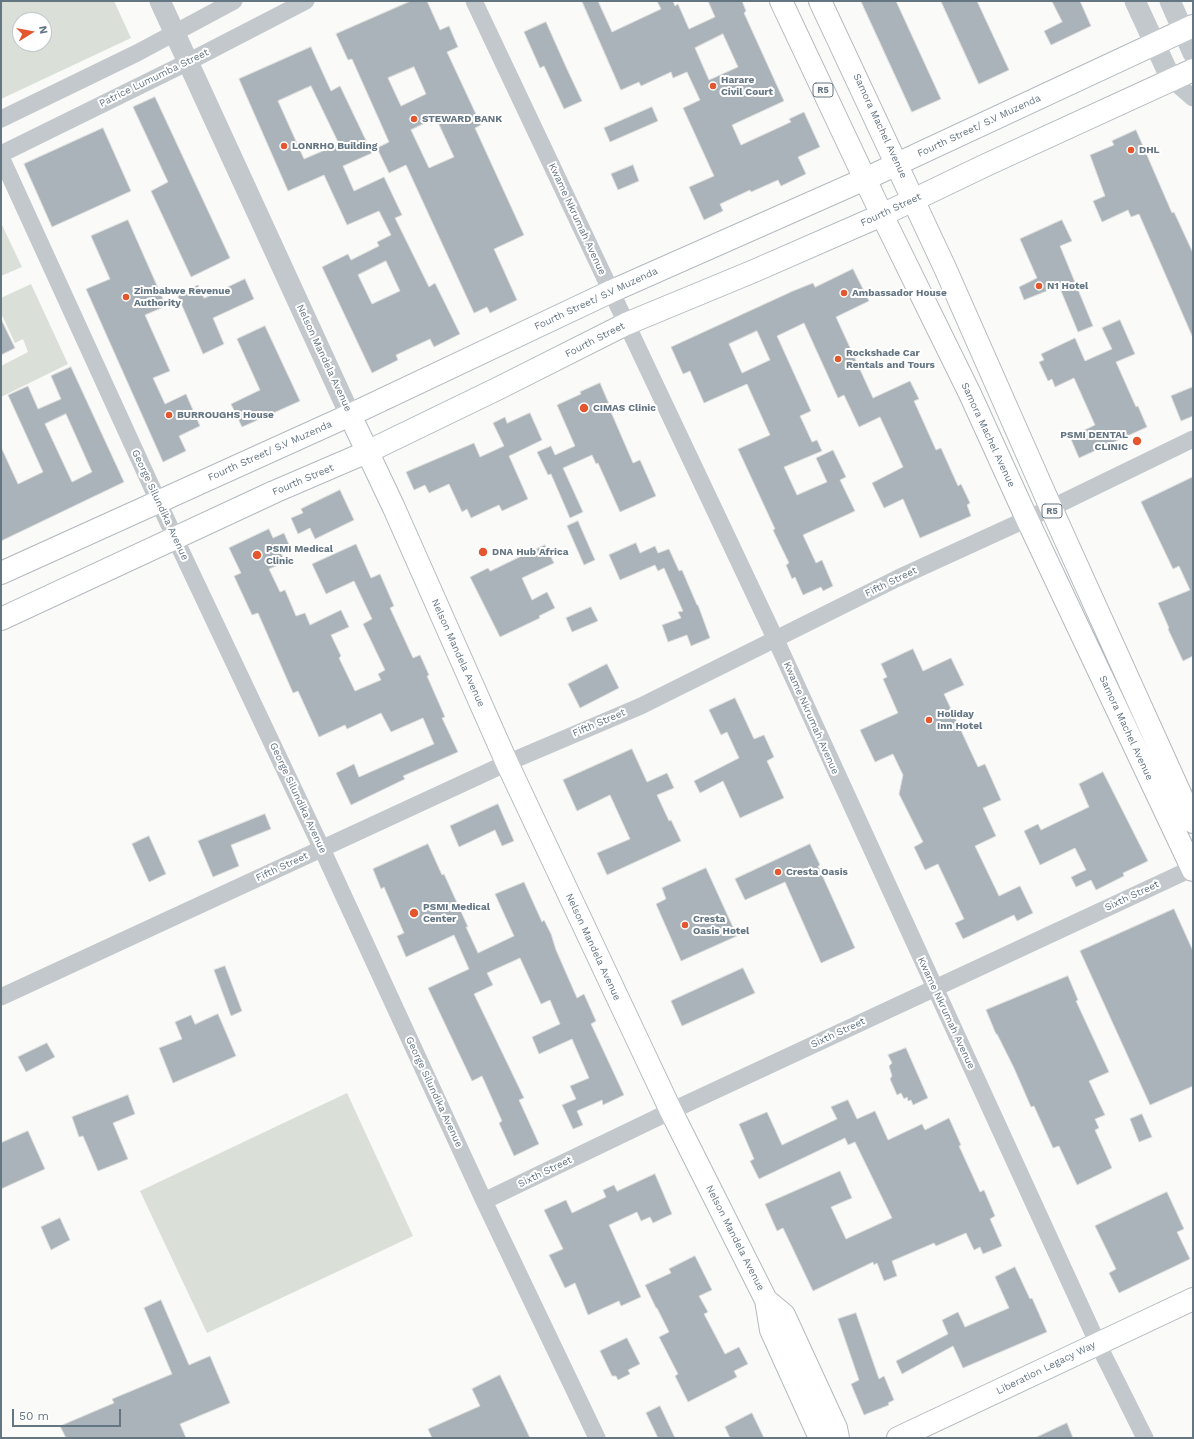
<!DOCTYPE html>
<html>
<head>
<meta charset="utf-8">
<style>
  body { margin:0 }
  #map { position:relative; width:1194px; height:1439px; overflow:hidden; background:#fafaf8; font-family:"Work Sans",sans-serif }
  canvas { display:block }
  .frame { position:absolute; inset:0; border:2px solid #657683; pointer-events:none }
  .north { position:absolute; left:12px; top:12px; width:40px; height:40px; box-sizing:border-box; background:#fff; border:1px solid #c1c8cd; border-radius:50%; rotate:79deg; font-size:11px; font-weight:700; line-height:16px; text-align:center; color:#657683 }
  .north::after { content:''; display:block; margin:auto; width:14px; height:18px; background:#e4572e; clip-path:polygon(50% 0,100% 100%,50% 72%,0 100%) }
  .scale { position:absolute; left:12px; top:1409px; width:109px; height:18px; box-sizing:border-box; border:2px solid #657683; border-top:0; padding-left:5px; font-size:12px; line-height:14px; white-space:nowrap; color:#657683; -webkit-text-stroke:3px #fff; paint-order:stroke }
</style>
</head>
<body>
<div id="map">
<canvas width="1194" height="1439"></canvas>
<div class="frame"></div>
<div class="north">N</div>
<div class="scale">50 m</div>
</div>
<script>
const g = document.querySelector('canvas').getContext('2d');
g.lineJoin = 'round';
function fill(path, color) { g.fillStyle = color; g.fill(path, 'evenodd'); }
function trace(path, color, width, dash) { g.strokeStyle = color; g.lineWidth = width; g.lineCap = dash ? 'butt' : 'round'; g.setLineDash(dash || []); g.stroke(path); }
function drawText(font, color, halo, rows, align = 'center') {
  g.font = font + ' "Work Sans",sans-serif'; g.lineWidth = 4; g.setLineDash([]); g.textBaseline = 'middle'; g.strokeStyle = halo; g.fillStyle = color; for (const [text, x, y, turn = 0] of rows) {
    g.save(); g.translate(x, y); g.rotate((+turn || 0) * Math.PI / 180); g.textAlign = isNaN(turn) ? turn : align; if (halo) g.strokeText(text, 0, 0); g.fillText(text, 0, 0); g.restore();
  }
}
fill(new Path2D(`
  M 1,1 L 114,1 L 131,38 L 1,99 ZM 20,20 L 44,20 L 44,44 L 20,44 Z
  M 1,223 L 22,267 L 1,276 Z
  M 31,284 L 68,364 L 1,397 L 1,366 L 28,352 L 23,339 L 15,343 L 1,313 L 1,298 Z
  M 347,1093 L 413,1236 L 207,1333 L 140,1191 Z`), '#dadfd7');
const building = new Path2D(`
  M 411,1 L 427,1 L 440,30 L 449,26 L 458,47 L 447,52 L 481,125 L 475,128 L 524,235 L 494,249 L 517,300 L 490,313 L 487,307 L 474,313 L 406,165 L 389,173 L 377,148 L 389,142 L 352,59 L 348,60 L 336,34 ZM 414,67 L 426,94 L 401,106 L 388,78 ZM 436,118 L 454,157 L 429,168 L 411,130 Z
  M 582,1 L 598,1 L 612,32 L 661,9 L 657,1 L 673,1 L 675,6 L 678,4 L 689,29 L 715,17 L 708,1 L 742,1 L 746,11 L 744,13 L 784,101 L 732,125 L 741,145 L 791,122 L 789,119 L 804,112 L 820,147 L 798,157 L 806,174 L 781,186 L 778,180 L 751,192 L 750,190 L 720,204 L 723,211 L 704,220 L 689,187 L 714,176 L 683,108 L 700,100 L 687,72 L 673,78 L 671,72 L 641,86 L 639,82 L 621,90 ZM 723,34 L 738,67 L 709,80 L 695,48 Z
  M 861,1 L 896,1 L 941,99 L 912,112 Z
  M 941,1 L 977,1 L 1009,70 L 979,84 Z
  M 1052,1 L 1080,1 L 1091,26 L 1051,45 L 1044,31 L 1062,22 Z
  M 546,22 L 566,67 L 582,101 L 564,109 L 544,66 L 540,68 L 524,32 Z
  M 311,47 L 331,91 L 340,86 L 372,153 L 343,166 L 354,191 L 384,177 L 402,215 L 395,218 L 429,287 L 435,283 L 460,334 L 434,347 L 430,339 L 396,355 L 398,360 L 372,373 L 322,267 L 348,254 L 351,260 L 379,246 L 377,242 L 391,235 L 379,211 L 347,225 L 324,175 L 288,191 L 239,79 ZM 311,86 L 339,144 L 304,159 L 278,101 ZM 386,261 L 400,291 L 372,304 L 358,275 Z
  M 155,97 L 230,258 L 191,277 L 151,191 L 168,182 L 133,107 Z
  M 652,107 L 658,121 L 610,142 L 604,128 Z
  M 103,128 L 131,191 L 52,227 L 24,164 Z
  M 1136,130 L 1172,213 L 1174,212 L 1193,253 L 1193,338 L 1139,214 L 1131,217 L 1128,210 L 1102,222 L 1093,201 L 1105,196 L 1090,155 L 1114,145 L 1112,141 Z
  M 633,165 L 639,181 L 618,190 L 611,174 Z
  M 128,220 L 166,306 L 145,315 L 170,371 L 153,378 L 165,404 L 186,394 L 200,426 L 179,436 L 186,451 L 163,462 L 86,289 L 110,279 L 91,236 Z
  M 1062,220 L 1072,241 L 1060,246 L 1093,326 L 1078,332 L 1059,286 L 1024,300 L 1019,287 L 1037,278 L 1020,239 Z
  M 853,269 L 869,301 L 836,317 L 873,398 L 910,381 L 919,399 L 914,401 L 936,450 L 941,448 L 958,486 L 961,484 L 970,503 L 967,505 L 971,516 L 920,538 L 903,499 L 884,508 L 872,483 L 903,467 L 880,417 L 859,427 L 844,395 L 838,398 L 804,323 L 777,336 L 811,411 L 800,416 L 812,442 L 817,440 L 822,451 L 784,467 L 797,495 L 827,482 L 816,458 L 833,450 L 846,477 L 840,480 L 855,511 L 803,535 L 816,563 L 822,560 L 833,586 L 823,591 L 821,587 L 803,595 L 795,577 L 792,579 L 786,565 L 789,563 L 773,530 L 775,529 L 738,449 L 770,435 L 747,384 L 704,403 L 690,371 L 683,374 L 671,347 L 793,291 L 813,283 L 815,287 ZM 757,331 L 770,360 L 742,373 L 729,344 Z
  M 245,279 L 254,299 L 213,318 L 224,344 L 203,354 L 177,294 L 198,285 L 204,298 Z
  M 1,319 L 15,348 L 1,355 Z
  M 1120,320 L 1135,354 L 1116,362 L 1136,407 L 1138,406 L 1147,427 L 1079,458 L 1070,437 L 1095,425 L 1074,378 L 1055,387 L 1052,379 L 1048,381 L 1039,362 L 1044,360 L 1041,354 L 1075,338 L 1085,361 L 1112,349 L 1102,328 Z
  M 265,326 L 300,401 L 242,427 L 231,404 L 260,390 L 237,339 Z
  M 71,367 L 124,482 L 1,541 L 1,447 L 18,484 L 43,472 L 8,395 L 28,386 L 38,409 L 61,399 L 51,376 ZM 66,414 L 92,472 L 72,482 L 45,424 Z
  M 600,383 L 612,411 L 611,412 L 633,463 L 640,460 L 656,496 L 620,512 L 598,463 L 596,464 L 592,455 L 563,468 L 583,512 L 570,518 L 551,474 L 548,475 L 537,452 L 551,446 L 555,455 L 575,446 L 557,405 L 581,394 L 580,392 Z
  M 1193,387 L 1193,416 L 1181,421 L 1171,396 Z
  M 530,413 L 542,440 L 509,456 L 528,499 L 502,511 L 499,505 L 471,518 L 467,509 L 462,512 L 449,484 L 429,493 L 425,485 L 414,490 L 406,472 L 474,443 L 480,457 L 504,446 L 493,423 L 505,417 L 507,423 Z
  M 1193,477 L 1193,656 L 1183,661 L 1168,629 L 1169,628 L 1158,603 L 1190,590 L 1179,566 L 1173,569 L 1141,502 Z
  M 340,490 L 354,520 L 315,539 L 310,528 L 298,534 L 291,518 L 303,513 L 301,509 Z
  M 578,521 L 595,560 L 584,565 L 567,526 Z
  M 269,529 L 273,538 L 284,533 L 290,547 L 280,551 L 285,562 L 269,569 L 280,592 L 285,590 L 296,616 L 305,613 L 310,625 L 341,610 L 349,627 L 331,635 L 341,656 L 339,658 L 355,691 L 381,680 L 378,674 L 385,670 L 363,624 L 372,619 L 354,581 L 326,594 L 312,564 L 356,544 L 371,578 L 380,574 L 394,606 L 390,608 L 413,658 L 420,655 L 429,675 L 427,676 L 445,717 L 442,718 L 458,752 L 403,776 L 405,779 L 351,805 L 336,773 L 354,764 L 359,777 L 434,744 L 423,718 L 391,732 L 381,713 L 347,729 L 345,725 L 319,737 L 298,691 L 293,693 L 258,613 L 252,615 L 234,576 L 241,573 L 229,548 Z
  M 636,543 L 640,553 L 655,546 L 658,553 L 669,549 L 679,571 L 682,570 L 697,605 L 698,605 L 710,638 L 691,646 L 687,635 L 668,642 L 662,625 L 681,618 L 678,612 L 683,611 L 664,568 L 658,571 L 655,565 L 620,580 L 609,555 Z
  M 545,545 L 554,563 L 522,578 L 532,600 L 547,592 L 555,608 L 539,616 L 540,618 L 500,637 L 470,577 L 488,568 L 490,571 Z
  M 591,607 L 598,621 L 572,632 L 566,618 Z
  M 913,649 L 923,671 L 951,658 L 964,685 L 944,694 L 978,767 L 985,764 L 1001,800 L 983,808 L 996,836 L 975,846 L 999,896 L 1020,886 L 1033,913 L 1017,921 L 1014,915 L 963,939 L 955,923 L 964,919 L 938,864 L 925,870 L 914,847 L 923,842 L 899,794 L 903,775 L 893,754 L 875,762 L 860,730 L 898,713 L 883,679 L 887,677 L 881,664 Z
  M 607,664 L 619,688 L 580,708 L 568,684 Z
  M 735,698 L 754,739 L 764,735 L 774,757 L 767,761 L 784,798 L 740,818 L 723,781 L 700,793 L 694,781 L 739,758 L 727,732 L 721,735 L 709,710 Z
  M 632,749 L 647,782 L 667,773 L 674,788 L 657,795 L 669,821 L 671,820 L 681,841 L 607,875 L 597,853 L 630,839 L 610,795 L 577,811 L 563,780 Z
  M 1103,772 L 1148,861 L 1123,873 L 1124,876 L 1096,890 L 1091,880 L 1076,887 L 1071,877 L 1086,870 L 1075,848 L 1040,865 L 1024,831 L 1038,824 L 1041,830 L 1089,807 L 1079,784 Z
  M 498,804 L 514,841 L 502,846 L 495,830 L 459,847 L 450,826 Z
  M 265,814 L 271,829 L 231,845 L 239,866 L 213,877 L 198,841 Z
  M 149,836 L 166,874 L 149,882 L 132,844 Z
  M 428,844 L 442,875 L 444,874 L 468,927 L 466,927 L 478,953 L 514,936 L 495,894 L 524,882 L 542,922 L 544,920 L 551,934 L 556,950 L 577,998 L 584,994 L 596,1021 L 591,1024 L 624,1095 L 603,1105 L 602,1100 L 577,1111 L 583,1125 L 573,1129 L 562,1105 L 576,1099 L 570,1086 L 589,1078 L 572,1039 L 539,1054 L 532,1037 L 560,1024 L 550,1000 L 541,1004 L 520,958 L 487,973 L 493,985 L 474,994 L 524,1098 L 519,1100 L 539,1144 L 514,1156 L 499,1123 L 502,1121 L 482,1076 L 472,1081 L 428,988 L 469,969 L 454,935 L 406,957 L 397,936 L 404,933 L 384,887 L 381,889 L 373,869 Z
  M 810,844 L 820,865 L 818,866 L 855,948 L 821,963 L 785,882 L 745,900 L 735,879 Z
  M 706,868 L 737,936 L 681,961 L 656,904 L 666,899 L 662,888 Z
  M 1174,909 L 1193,951 L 1193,1086 L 1150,1105 L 1080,951 Z
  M 225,966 L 242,1011 L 231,1016 L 214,970 Z
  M 743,968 L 755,993 L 682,1026 L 671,1001 Z
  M 1068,976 L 1078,1000 L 1076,1001 L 1109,1072 L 1089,1081 L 1105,1115 L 1095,1119 L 1099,1128 L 1095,1130 L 1112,1168 L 1077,1185 L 1059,1146 L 1053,1148 L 1034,1106 L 1031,1107 L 1014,1068 L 997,1034 L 996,1034 L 986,1010 Z
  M 218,1014 L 236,1056 L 173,1083 L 159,1048 L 182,1039 L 175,1022 L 191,1015 L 195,1024 Z
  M 47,1043 L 55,1057 L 26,1072 L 18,1057 Z
  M 906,1048 L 928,1098 L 913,1105 L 911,1100 L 908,1101 L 907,1097 L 904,1099 L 901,1093 L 897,1095 L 890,1079 L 892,1076 L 889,1066 L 892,1063 L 888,1055 Z
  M 128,1095 L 135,1114 L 113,1123 L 128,1159 L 98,1171 L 83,1136 L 79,1137 L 72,1117 Z
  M 848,1100 L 857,1119 L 875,1111 L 888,1140 L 922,1124 L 925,1130 L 949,1118 L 961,1145 L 959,1146 L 980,1192 L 984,1190 L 995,1216 L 990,1219 L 1002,1246 L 983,1254 L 980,1247 L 974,1250 L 966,1233 L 936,1246 L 934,1243 L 892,1261 L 897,1276 L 884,1281 L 877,1263 L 874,1265 L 873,1262 L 813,1291 L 783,1228 L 777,1231 L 765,1204 L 840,1171 L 852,1198 L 831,1207 L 846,1239 L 892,1218 L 855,1142 L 848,1145 L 845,1138 L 759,1179 L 750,1161 L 754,1159 L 739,1124 L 767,1112 L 782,1145 L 837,1119 L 831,1107 Z
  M 1142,1114 L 1152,1137 L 1139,1142 L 1130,1119 Z
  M 28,1131 L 45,1169 L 1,1189 L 1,1143 Z
  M 655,1174 L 672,1214 L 653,1223 L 650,1217 L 641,1221 L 637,1212 L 609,1225 L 641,1297 L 621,1306 L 619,1301 L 588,1315 L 575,1283 L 565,1288 L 549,1255 L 563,1249 L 544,1210 L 566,1200 L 572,1213 L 606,1197 L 603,1190 L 614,1185 L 617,1191 Z
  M 1167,1192 L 1184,1229 L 1177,1232 L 1190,1259 L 1119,1293 L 1109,1273 L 1116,1269 L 1095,1226 Z
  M 60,1218 L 70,1240 L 51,1250 L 41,1227 Z
  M 695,1256 L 712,1290 L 699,1296 L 708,1312 L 704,1314 L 725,1354 L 739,1347 L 748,1364 L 734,1371 L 737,1377 L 688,1402 L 675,1376 L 678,1374 L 659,1337 L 669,1332 L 657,1308 L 656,1308 L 645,1285 L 671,1273 L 669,1269 Z
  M 1015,1267 L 1030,1299 L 1032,1298 L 1047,1332 L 963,1368 L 953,1346 L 902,1374 L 896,1361 L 948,1334 L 942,1320 L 958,1312 L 965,1327 L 1009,1308 L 995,1277 Z
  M 161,1300 L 189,1365 L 210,1356 L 230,1403 L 180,1424 L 186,1438 L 66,1438 L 60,1426 L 114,1403 L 112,1399 L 172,1374 L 144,1308 Z
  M 856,1313 L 879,1379 L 884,1376 L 894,1400 L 888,1403 L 889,1405 L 864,1415 L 851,1384 L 859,1380 L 838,1319 Z
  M 627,1338 L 640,1364 L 628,1370 L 630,1374 L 618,1380 L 616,1376 L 612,1376 L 600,1351 Z
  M 500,1375 L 530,1438 L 432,1438 L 428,1429 L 480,1406 L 472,1389 Z
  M 660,1406 L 675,1438 L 658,1438 L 646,1413 Z
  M 752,1413 L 764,1438 L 730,1438 L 725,1427 Z
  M 1067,1423 L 1073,1438 L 1035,1438 Z`);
fill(building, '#aab3b9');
trace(building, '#dcdcda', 1);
const secondary = new Path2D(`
  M 350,415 L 394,508 L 507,763 L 671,1111 L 766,1300 L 771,1330 L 820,1438
  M 1,573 L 350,415 L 612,291 L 865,179 L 1193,26
  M 1,619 L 274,492 L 367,452 L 499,388 L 626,324 L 754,271 L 882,215 L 986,165 L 1193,70
  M 766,1300 L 784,1315 L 836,1428 L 838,1438
  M 898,1438 L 1193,1299`);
const trunk = new Path2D(`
  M 781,1 L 882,215 L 970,394 L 1027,519 L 1193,870
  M 820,1 L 945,268 L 1051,508 L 1193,822`);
trace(secondary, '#b3babf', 24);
trace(trunk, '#b4b9bd', 24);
trace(new Path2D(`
  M 474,1 L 775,638 L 1098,1344 L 1145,1438
  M 1171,79 L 1193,98
  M 1,119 L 137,53 L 234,1
  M 1,154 L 188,62 L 306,1
  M 1,157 L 175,538 L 322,849 L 484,1201 L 597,1438
  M 1,997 L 507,763 L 641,706 L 898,578 L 1051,508 L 1193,439
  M 484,1201 L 671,1111 L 1193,868`), '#c3c8cc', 17);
trace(new Path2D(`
  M 160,1 L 350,415
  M 1135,1 L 1171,79
  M 1170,1 L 1193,53`), '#c3c8cc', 21);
trace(secondary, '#fff', 22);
trace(trunk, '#fff', 22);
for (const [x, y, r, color] of [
  [713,86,4,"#e4572e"],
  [414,119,4,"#e4572e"],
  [284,146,4,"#e4572e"],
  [1131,150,4,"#e4572e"],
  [1039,286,4,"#e4572e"],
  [844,293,4,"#e4572e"],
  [126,297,4,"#e4572e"],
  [838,359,4,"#e4572e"],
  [584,408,5,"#e4572e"],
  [169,415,4,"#e4572e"],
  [1137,441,5,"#e4572e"],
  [483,552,5,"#e4572e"],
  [257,555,5,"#e4572e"],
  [929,720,4,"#e4572e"],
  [778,872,4,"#e4572e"],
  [414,913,5,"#e4572e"],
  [685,925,4,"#e4572e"]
]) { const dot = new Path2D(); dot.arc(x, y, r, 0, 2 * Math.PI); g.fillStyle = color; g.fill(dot); trace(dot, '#fff', 1.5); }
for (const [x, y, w] of [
  [823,90,20],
  [1052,511,20]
]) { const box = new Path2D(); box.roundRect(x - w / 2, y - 7, w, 14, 3); g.fillStyle = '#fff'; g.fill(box); trace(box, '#657683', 1); }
drawText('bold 9px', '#657683', null, [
  ["R5",823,90],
  ["R5",1052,511]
]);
drawText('10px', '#657683', '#fff', [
  ["Patrice Lumumba Street",154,78,-26],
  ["Samora Machel Avenue",880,126,65],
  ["Fourth Street/ S.V Muzenda",979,126,-25],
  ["Fourth Street",891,210,-25],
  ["Kwame Nkrumah Avenue",577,219,65],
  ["Fourth Street/ S.V Muzenda",596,299,-25],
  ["Fourth Street",595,340,-27],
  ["Nelson Mandela Avenue",324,358,65],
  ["Samora Machel Avenue",988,435,65],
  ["Fourth Street/ S.V Muzenda",270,451,-24],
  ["Fourth Street",303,480,-23],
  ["George Silundika Avenue",160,505,65],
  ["Fifth Street",891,582,-26],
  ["Nelson Mandela Avenue",458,653,66],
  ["Kwame Nkrumah Avenue",811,718,66],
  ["Fifth Street",599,723,-23],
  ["Samora Machel Avenue",1126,728,65],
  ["George Silundika Avenue",298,798,65],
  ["Fifth Street",282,867,-25],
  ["Sixth Street",1132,896,-25],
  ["Nelson Mandela Avenue",593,947,65],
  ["Kwame Nkrumah Avenue",946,1013,65],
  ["Sixth Street",838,1033,-25],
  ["George Silundika Avenue",434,1092,65],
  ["Sixth Street",545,1172,-26],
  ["Nelson Mandela Avenue",735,1238,63],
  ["Liberation Legacy Way",1046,1368,-26]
]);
drawText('bold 10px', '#657683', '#fff', [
  ["Harare",721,80],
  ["Civil Court",721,92],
  ["STEWARD BANK",422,119],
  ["LONRHO Building",292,146],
  ["DHL",1139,150],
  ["N1 Hotel",1047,286],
  ["Zimbabwe Revenue",134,291],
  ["Authority",134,303],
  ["Ambassador House",852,293],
  ["Rockshade Car",846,353],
  ["Rentals and Tours",846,365],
  ["CIMAS Clinic",593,408],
  ["BURROUGHS House",177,415],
  ["PSMI DENTAL",1128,435,"right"],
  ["CLINIC",1128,447,"right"],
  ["PSMI Medical",266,549],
  ["Clinic",266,561],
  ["DNA Hub Africa",492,552],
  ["Holiday",937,714],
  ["Inn Hotel",937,726],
  ["Cresta Oasis",786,872],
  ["PSMI Medical",423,907],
  ["Center",423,919],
  ["Cresta",693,919],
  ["Oasis Hotel",693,931]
], 'left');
</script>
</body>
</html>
